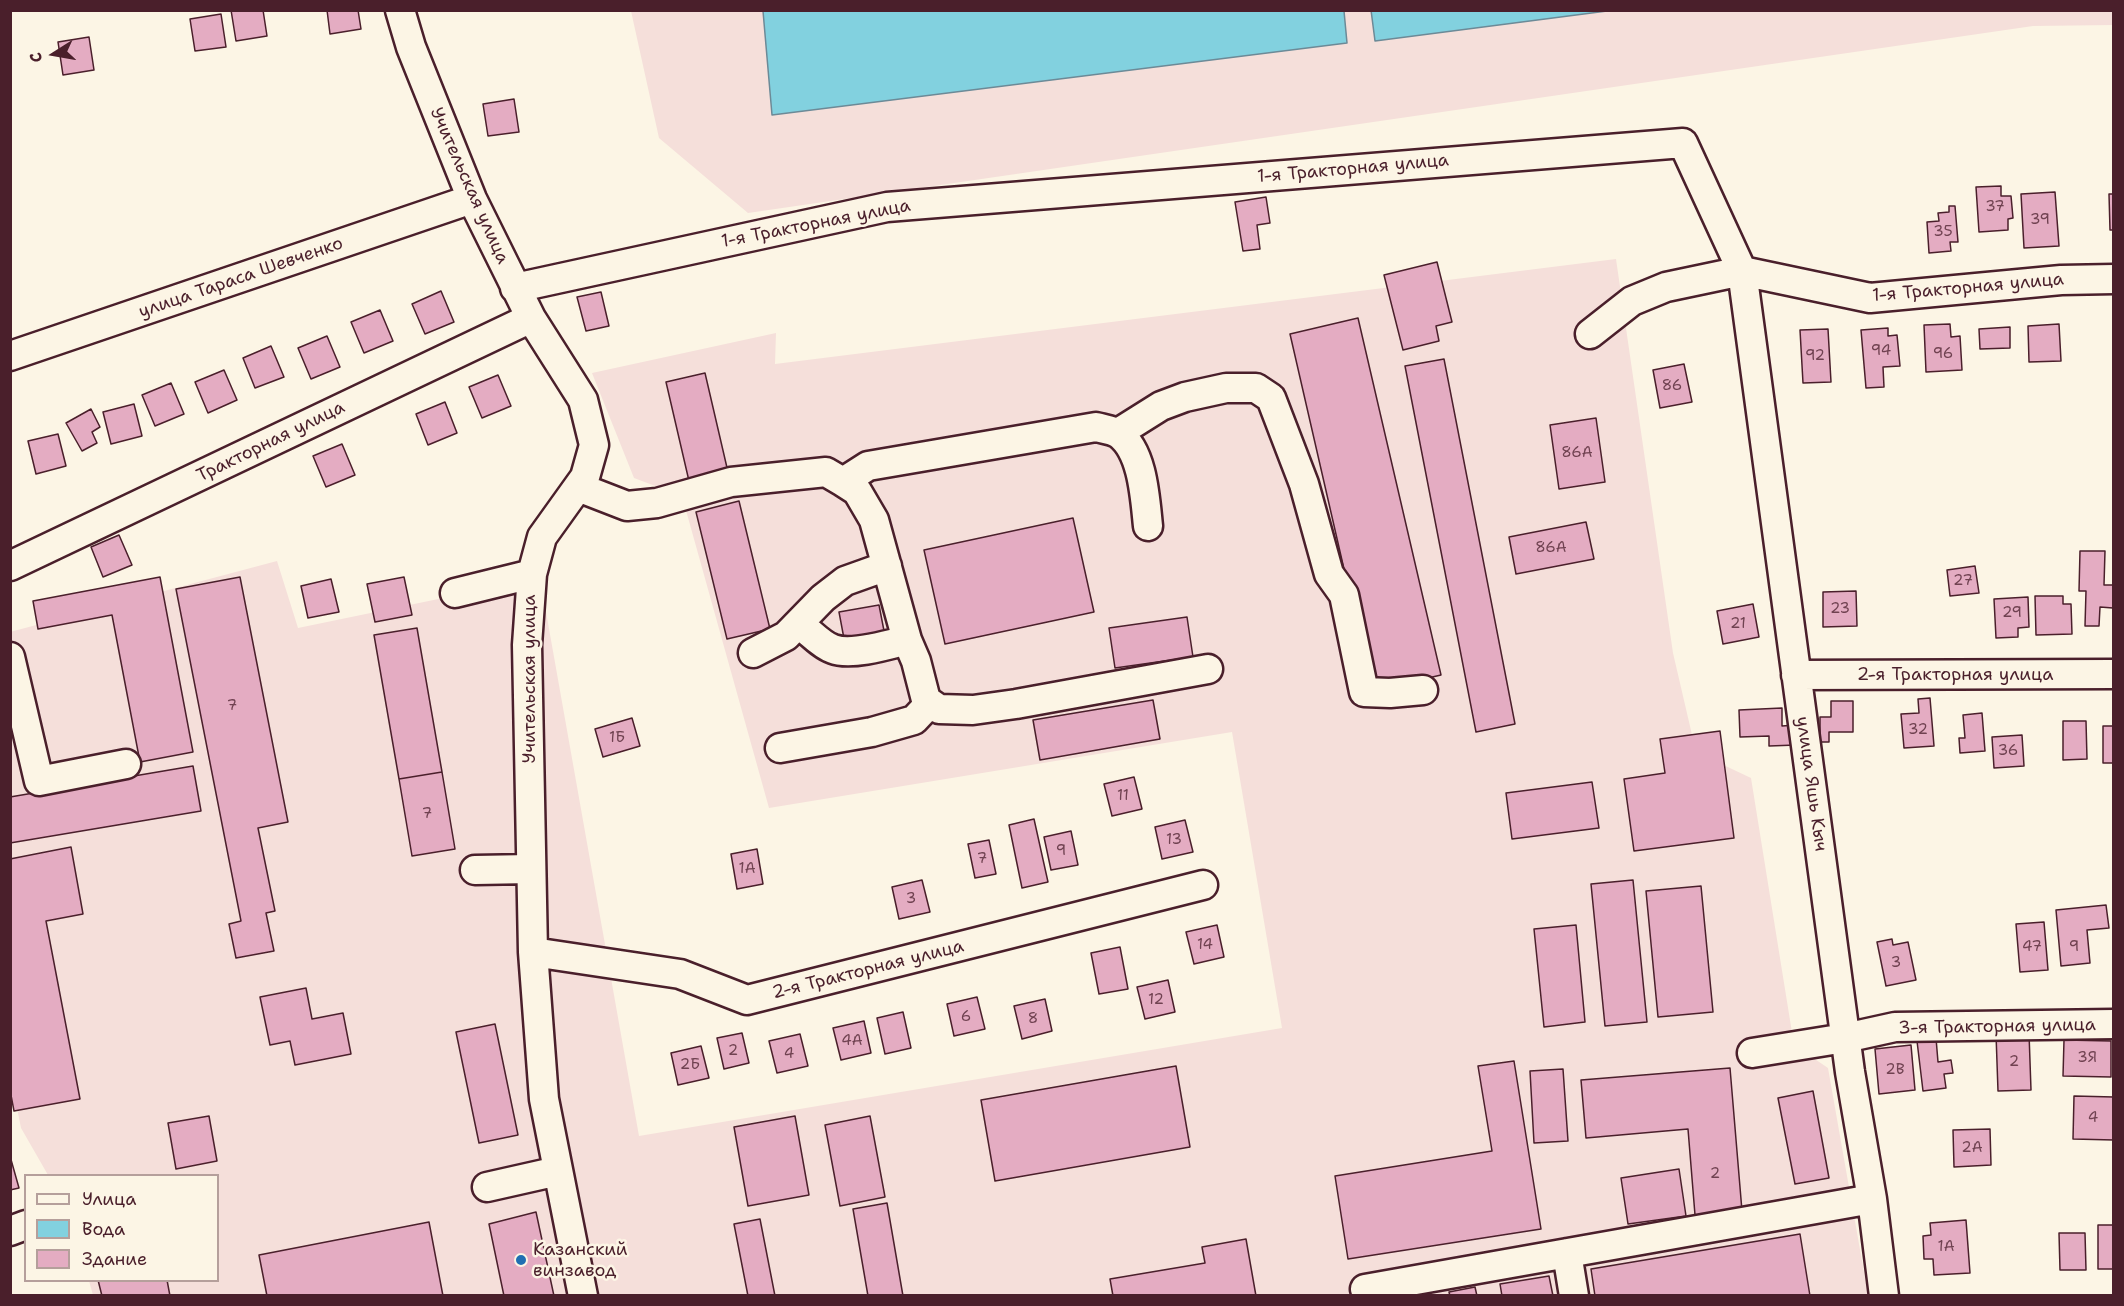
<!DOCTYPE html>
<html>
<head>
<meta charset="utf-8">
<style>
  body { margin:0 }
  #map { position:relative; width:2124px; height:1306px; overflow:hidden; background:#fcf5e5; font-family:"Shantell Sans",sans-serif }
  canvas { display:block }
  .frame { position:absolute; inset:0; border:12px solid #4a1f2b; pointer-events:none }
  .legend { position:absolute; left:24px; top:1174px; width:195px; height:108px; box-sizing:border-box; background:#fcf5e5; border:2px solid #b59f9b; margin:0; padding:8px 10px; list-style:none; font-size:18px; color:#4a1f2b }
  .legend li { display:flex; align-items:center; gap:12px; height:30px }
  .legend b { width:30px; border:2px solid #b59f9b }
  .north { position:absolute; left:24px; top:24px; width:60px; height:60px; -webkit-text-stroke:4px #fcf5e5; paint-order:stroke; rotate:259deg; font-size:16px; font-weight:700; line-height:24px; text-align:center; color:#4a1f2b }
  .north::after { content:''; display:block; margin:auto; width:21px; height:27px; background:#4a1f2b; clip-path:polygon(50% 0,100% 100%,50% 72%,0 100%) }
</style>
</head>
<body>
<div id="map">
<canvas width="2124" height="1306"></canvas>
<div class="frame"></div>
<ul class="legend">
<li><b style="height:8px;background:#fcf5e5"></b>Улица</li>
<li><b style="height:16px;background:#82d1df"></b>Вода</li>
<li><b style="height:16px;background:#e4acc2"></b>Здание</li>
</ul>
<div class="north">С</div>
</div>
<script>
const g = document.querySelector('canvas').getContext('2d');
g.lineJoin = 'round';
function fill(path, color) { g.fillStyle = color; g.fill(path, 'evenodd'); }
function trace(path, color, width, dash) { g.strokeStyle = color; g.lineWidth = width; g.lineCap = dash ? 'butt' : 'round'; g.setLineDash(dash || []); g.stroke(path); }
function drawText(font, color, halo, rows, align = 'center') {
  g.font = font + ' "Shantell Sans",sans-serif'; g.lineWidth = 5; g.setLineDash([]); g.textBaseline = 'middle'; g.strokeStyle = halo; g.fillStyle = color; for (const [text, x, y, turn = 0] of rows) {
    g.save(); g.translate(x, y); g.rotate((+turn || 0) * Math.PI / 180); g.textAlign = isNaN(turn) ? turn : align; if (halo) g.strokeText(text, 0, 0); g.fillText(text, 0, 0); g.restore();
  }
}
fill(new Path2D(`
  M 2113,10 L 2114,25 L 2033,26 L 748,213 L 659,138 L 631,11 Z
  M 1616,259 L 1673,653 L 1696,752 L 1751,778 L 1794,1045 L 1828,1068 L 1868,1295 L 93,1295 L 89,1281 L 218,1280 L 218,1176 L 48,1175 L 21,1128 L 10,1073 L 10,632 L 277,561 L 298,628 L 540,578 L 639,1136 L 1282,1028 L 1232,732 L 769,808 L 682,496 L 634,478 L 592,373 L 776,333 L 775,364 Z`), '#f5dfda');
const water = new Path2D(`
  M 1371,10 L 1607,10 L 1607,11 L 1375,41 Z
  M 763,11 L 1344,11 L 1347,43 L 772,115 Z`);
fill(water, '#82d1df');
trace(water, '#6c8a97', 1.5);
const building = new Path2D(`
  M 231,10 L 263,10 L 267,36 L 236,41 Z
  M 327,10 L 358,10 L 361,29 L 330,34 Z
  M 221,14 L 226,47 L 195,51 L 190,19 Z
  M 89,37 L 94,70 L 63,75 L 58,42 Z
  M 514,99 L 519,132 L 488,136 L 483,104 Z
  M 2001,186 L 2001,196 L 2011,196 L 2013,218 L 2008,219 L 2008,230 L 1979,232 L 1976,187 Z
  M 2055,192 L 2059,246 L 2024,248 L 2021,194 Z
  M 2109,194 L 2114,194 L 2114,230 L 2110,230 Z
  M 1266,197 L 1270,223 L 1257,225 L 1260,249 L 1243,251 L 1235,202 Z
  M 1949,206 L 1955,206 L 1958,242 L 1950,242 L 1951,251 L 1929,253 L 1927,222 L 1939,221 L 1938,213 L 1949,212 Z
  M 1437,262 L 1452,322 L 1436,326 L 1439,341 L 1403,350 L 1384,275 Z
  M 441,291 L 454,322 L 425,334 L 412,304 Z
  M 601,292 L 609,326 L 586,331 L 577,297 Z
  M 380,310 L 393,341 L 364,353 L 351,322 Z
  M 1358,318 L 1441,675 L 1372,691 L 1290,334 Z
  M 1950,324 L 1951,337 L 1960,336 L 1962,370 L 1926,372 L 1924,325 Z
  M 2059,324 L 2061,361 L 2029,362 L 2028,326 Z
  M 2010,327 L 2010,348 L 1980,349 L 1979,329 Z
  M 1888,328 L 1888,336 L 1897,335 L 1900,366 L 1883,367 L 1884,387 L 1866,388 L 1861,330 Z
  M 1828,329 L 1831,382 L 1803,383 L 1800,330 Z
  M 327,336 L 340,367 L 311,379 L 298,348 Z
  M 271,346 L 284,377 L 255,388 L 243,358 Z
  M 1444,359 L 1515,724 L 1476,732 L 1405,366 Z
  M 1684,364 L 1692,402 L 1660,408 L 1653,370 Z
  M 224,370 L 237,400 L 208,413 L 195,382 Z
  M 705,373 L 728,472 L 689,481 L 666,382 Z
  M 498,375 L 511,406 L 482,418 L 469,387 Z
  M 171,383 L 184,414 L 155,426 L 142,395 Z
  M 445,402 L 457,433 L 428,445 L 416,414 Z
  M 134,404 L 142,436 L 111,444 L 103,412 Z
  M 91,409 L 100,427 L 92,432 L 97,443 L 82,451 L 66,423 Z
  M 1596,418 L 1605,482 L 1559,489 L 1550,425 Z
  M 58,434 L 66,466 L 36,474 L 28,441 Z
  M 342,444 L 355,475 L 326,487 L 313,456 Z
  M 739,501 L 770,629 L 727,639 L 696,512 Z
  M 1073,518 L 1094,612 L 945,644 L 924,550 Z
  M 1586,522 L 1594,559 L 1516,574 L 1509,537 Z
  M 119,535 L 132,565 L 103,577 L 91,547 Z
  M 2080,551 L 2105,551 L 2104,585 L 2114,585 L 2113,608 L 2100,607 L 2099,626 L 2085,626 L 2086,591 L 2079,591 Z
  M 1975,566 L 1979,593 L 1950,596 L 1947,570 Z
  M 160,577 L 193,752 L 140,762 L 112,615 L 38,629 L 33,601 Z
  M 240,577 L 288,822 L 258,828 L 275,911 L 266,913 L 274,951 L 236,958 L 229,924 L 241,921 L 176,589 Z
  M 404,577 L 412,615 L 375,622 L 367,584 Z
  M 331,579 L 339,612 L 308,618 L 301,586 Z
  M 1856,591 L 1857,626 L 1823,627 L 1823,592 Z
  M 2035,596 L 2063,596 L 2063,604 L 2071,604 L 2072,634 L 2036,635 Z
  M 2028,597 L 2029,627 L 2018,628 L 2018,637 L 1996,638 L 1994,599 Z
  M 1753,604 L 1759,637 L 1723,644 L 1717,611 Z
  M 879,605 L 885,636 L 845,644 L 839,612 Z
  M 1187,617 L 1193,657 L 1115,668 L 1109,628 Z
  M 417,628 L 442,772 L 399,779 L 374,635 Z
  M 1930,698 L 1934,746 L 1904,748 L 1901,714 L 1919,713 L 1918,699 Z
  M 1153,700 L 1160,739 L 1040,760 L 1033,720 Z
  M 1831,701 L 1853,701 L 1853,732 L 1829,732 L 1829,742 L 1820,742 L 1820,717 L 1831,717 Z
  M 1782,708 L 1782,726 L 1795,725 L 1796,745 L 1769,746 L 1769,736 L 1740,737 L 1739,710 Z
  M 1982,713 L 1985,751 L 1960,753 L 1959,738 L 1965,738 L 1963,715 Z
  M 632,718 L 640,746 L 603,757 L 595,729 Z
  M 2063,721 L 2086,721 L 2087,759 L 2063,760 Z
  M 2103,726 L 2114,726 L 2114,763 L 2103,763 Z
  M 1720,731 L 1734,838 L 1634,851 L 1624,779 L 1665,773 L 1660,739 Z
  M 2022,735 L 2024,766 L 1994,768 L 1992,737 Z
  M 193,766 L 201,811 L 10,843 L 10,797 Z
  M 442,772 L 455,849 L 412,856 L 399,779 Z
  M 1134,777 L 1142,809 L 1112,816 L 1104,784 Z
  M 1592,782 L 1599,828 L 1512,839 L 1506,793 Z
  M 1034,819 L 1048,882 L 1022,888 L 1009,825 Z
  M 1185,820 L 1193,852 L 1162,859 L 1155,827 Z
  M 1071,831 L 1078,865 L 1051,870 L 1044,837 Z
  M 989,840 L 996,874 L 975,878 L 968,844 Z
  M 71,847 L 83,914 L 46,921 L 80,1099 L 14,1111 L 10,1090 L 10,859 Z
  M 757,849 L 763,884 L 737,889 L 731,854 Z
  M 922,880 L 930,912 L 899,919 L 892,887 Z
  M 1633,880 L 1647,1022 L 1605,1026 L 1591,884 Z
  M 1701,886 L 1713,1012 L 1658,1017 L 1646,891 Z
  M 2106,905 L 2109,928 L 2087,930 L 2090,963 L 2061,966 L 2056,910 Z
  M 2044,922 L 2048,970 L 2020,972 L 2016,924 Z
  M 1217,925 L 1224,957 L 1194,964 L 1186,932 Z
  M 1576,925 L 1585,1022 L 1544,1027 L 1534,929 Z
  M 1892,939 L 1893,945 L 1908,942 L 1916,980 L 1886,986 L 1877,942 Z
  M 1120,947 L 1128,989 L 1099,994 L 1091,953 Z
  M 1168,980 L 1175,1012 L 1145,1019 L 1137,987 Z
  M 306,988 L 312,1019 L 343,1013 L 351,1054 L 295,1065 L 290,1041 L 270,1045 L 260,997 Z
  M 977,997 L 985,1029 L 954,1036 L 947,1004 Z
  M 1045,999 L 1052,1031 L 1022,1039 L 1014,1006 Z
  M 903,1012 L 911,1048 L 885,1054 L 877,1018 Z
  M 864,1021 L 871,1053 L 841,1060 L 833,1028 Z
  M 495,1024 L 518,1135 L 479,1143 L 456,1032 Z
  M 742,1033 L 749,1063 L 724,1069 L 717,1038 Z
  M 2029,1033 L 2031,1090 L 1998,1091 L 1996,1034 Z
  M 800,1034 L 808,1066 L 777,1073 L 769,1041 Z
  M 1936,1038 L 1938,1062 L 1951,1060 L 1953,1073 L 1944,1074 L 1946,1088 L 1923,1091 L 1917,1041 Z
  M 2064,1040 L 2111,1041 L 2111,1077 L 2063,1076 Z
  M 1911,1045 L 1915,1090 L 1879,1094 L 1875,1049 Z
  M 701,1046 L 709,1078 L 678,1085 L 671,1053 Z
  M 1514,1061 L 1541,1229 L 1348,1259 L 1335,1176 L 1492,1151 L 1478,1066 Z
  M 1176,1066 L 1190,1147 L 995,1181 L 981,1100 Z
  M 1730,1068 L 1742,1211 L 1695,1215 L 1688,1129 L 1586,1138 L 1581,1080 Z
  M 1563,1069 L 1568,1141 L 1534,1143 L 1530,1071 Z
  M 1813,1091 L 1829,1178 L 1795,1184 L 1778,1098 Z
  M 2074,1096 L 2114,1097 L 2114,1140 L 2073,1139 Z
  M 209,1116 L 217,1161 L 176,1169 L 168,1123 Z
  M 795,1116 L 809,1195 L 748,1206 L 734,1127 Z
  M 870,1116 L 885,1197 L 840,1206 L 825,1125 Z
  M 1990,1129 L 1991,1165 L 1954,1167 L 1953,1130 Z
  M 10,1156 L 19,1188 L 10,1190 Z
  M 1679,1169 L 1686,1216 L 1628,1224 L 1621,1178 Z
  M 887,1203 L 903,1296 L 868,1296 L 853,1209 Z
  M 536,1212 L 554,1296 L 504,1296 L 489,1224 Z
  M 760,1219 L 775,1296 L 748,1296 L 734,1224 Z
  M 1966,1220 L 1970,1273 L 1934,1275 L 1933,1259 L 1924,1259 L 1923,1236 L 1931,1235 L 1930,1223 Z
  M 429,1222 L 443,1296 L 267,1296 L 259,1255 Z
  M 2098,1225 L 2114,1225 L 2114,1269 L 2098,1269 Z
  M 2059,1233 L 2085,1233 L 2086,1270 L 2060,1270 Z
  M 1800,1234 L 1810,1296 L 1595,1296 L 1591,1269 Z
  M 1246,1239 L 1256,1296 L 1113,1296 L 1110,1279 L 1205,1263 L 1202,1247 Z
  M 1549,1276 L 1553,1296 L 1502,1296 L 1500,1284 Z
  M 98,1280 L 167,1280 L 170,1296 L 102,1296 Z
  M 1475,1287 L 1477,1296 L 1450,1296 L 1449,1292 Z`);
fill(building, '#e4acc2');
trace(building, '#4a1f2b', 1.5);
const minor = new Path2D(`
  M 400,10 L 411,47 L 472,199 L 531,318 L 583,400 L 594,445 L 585,477 L 542,537 L 532,574 L 527,645 L 533,952 L 544,1099 L 583,1296
  M 515,288 L 887,207 L 1683,143 L 1742,271 L 1870,298 L 2061,280 L 2114,279
  M 1590,334 L 1632,301 L 1666,287 L 1742,271 L 1850,1072 L 1872,1199 L 1884,1296
  M 10,356 L 472,199
  M 1118,433 L 1161,406 L 1185,397 L 1226,388 L 1256,388 L 1271,398 L 1304,484 L 1329,574 L 1344,595 L 1364,692 L 1390,693 L 1423,690
  M 843,482 L 868,466 L 1096,427 C 1103,429 1113,430 1119,434 C 1143,452 1145,498 1148,526
  M 578,487 L 627,506 L 657,503 L 731,482 L 826,472 L 843,482 L 857,491 L 874,520 L 907,640 L 916,661 L 926,700 L 939,709 L 973,710 L 1016,704 L 1208,669
  M 10,566 L 531,318
  M 455,593 L 532,574
  M 799,624 C 809,631 821,645 833,649 C 851,656 888,645 907,640
  M 753,653 L 786,636 L 823,598 L 845,581 L 887,566
  M 10,657 L 39,781 L 126,764
  M 1796,675 L 2114,674
  M 780,748 L 872,732 L 914,720 L 930,703
  M 475,870 L 531,869
  M 533,952 L 680,974 L 747,1000 L 1203,885
  M 1752,1053 L 1845,1038 L 1895,1027 L 2114,1024
  M 487,1187 L 558,1171
  M 10,1231 L 26,1225
  M 1567,1253 L 1574,1296
  M 1365,1289 L 1872,1199`);
trace(minor, '#4a1f2b', 33);
trace(minor, '#fcf5e5', 28);
for (const [x, y, r, color] of [
  [521,1260,6,"#1f6fb2"]
]) { const dot = new Path2D(); dot.arc(x, y, r, 0, 2 * Math.PI); g.fillStyle = color; g.fill(dot); trace(dot, '#fcf5e5', 2); }
drawText('15px', '#704251', null, [
  ["37",1995,207],
  ["39",2040,220],
  ["35",1943,232],
  ["94",1881,351],
  ["96",1943,354],
  ["92",1815,356],
  ["86",1672,386],
  ["86А",1577,453],
  ["86А",1551,548],
  ["27",1963,581],
  ["23",1840,609],
  ["29",2012,613],
  ["21",1738,624],
  ["7",232,706],
  ["32",1918,730],
  ["1Б",617,738],
  ["36",2008,751],
  ["11",1123,796],
  ["7",427,814],
  ["13",1174,840],
  ["9",1061,851],
  ["7",982,859],
  ["1А",747,869],
  ["3",911,899],
  ["14",1205,945],
  ["47",2032,947],
  ["9",2074,947],
  ["3",1896,963],
  ["12",1156,1000],
  ["6",966,1017],
  ["8",1033,1019],
  ["4А",852,1041],
  ["2",733,1051],
  ["4",789,1054],
  ["3Я",2087,1058],
  ["2",2014,1062],
  ["2Б",690,1065],
  ["2В",1895,1070],
  ["4",2093,1118],
  ["2А",1972,1148],
  ["2",1715,1174],
  ["1А",1946,1247]
]);
drawText('18px', '#4a1f2b', '#fcf5e5', [
  ["1-я Тракторная улица",1353,169,-5],
  ["Учительская улица",469,186,66],
  ["1-я Тракторная улица",816,224,-11],
  ["улица Тараса Шевченко",241,278,-19],
  ["1-я Тракторная улица",1968,288,-5],
  ["Тракторная улица",271,442,-26],
  ["2-я Тракторная улица",1955,675],
  ["Учительская улица",530,679,-90],
  ["улица Яшь Кыч",1811,784,82],
  ["2-я Тракторная улица",868,970,-14],
  ["3-я Тракторная улица",1997,1027,-1]
]);
drawText('18px', '#4a1f2b', '#fcf5e5', [
  ["Казанский",533,1250],
  ["винзавод",533,1271]
], 'left');
</script>
</body>
</html>
